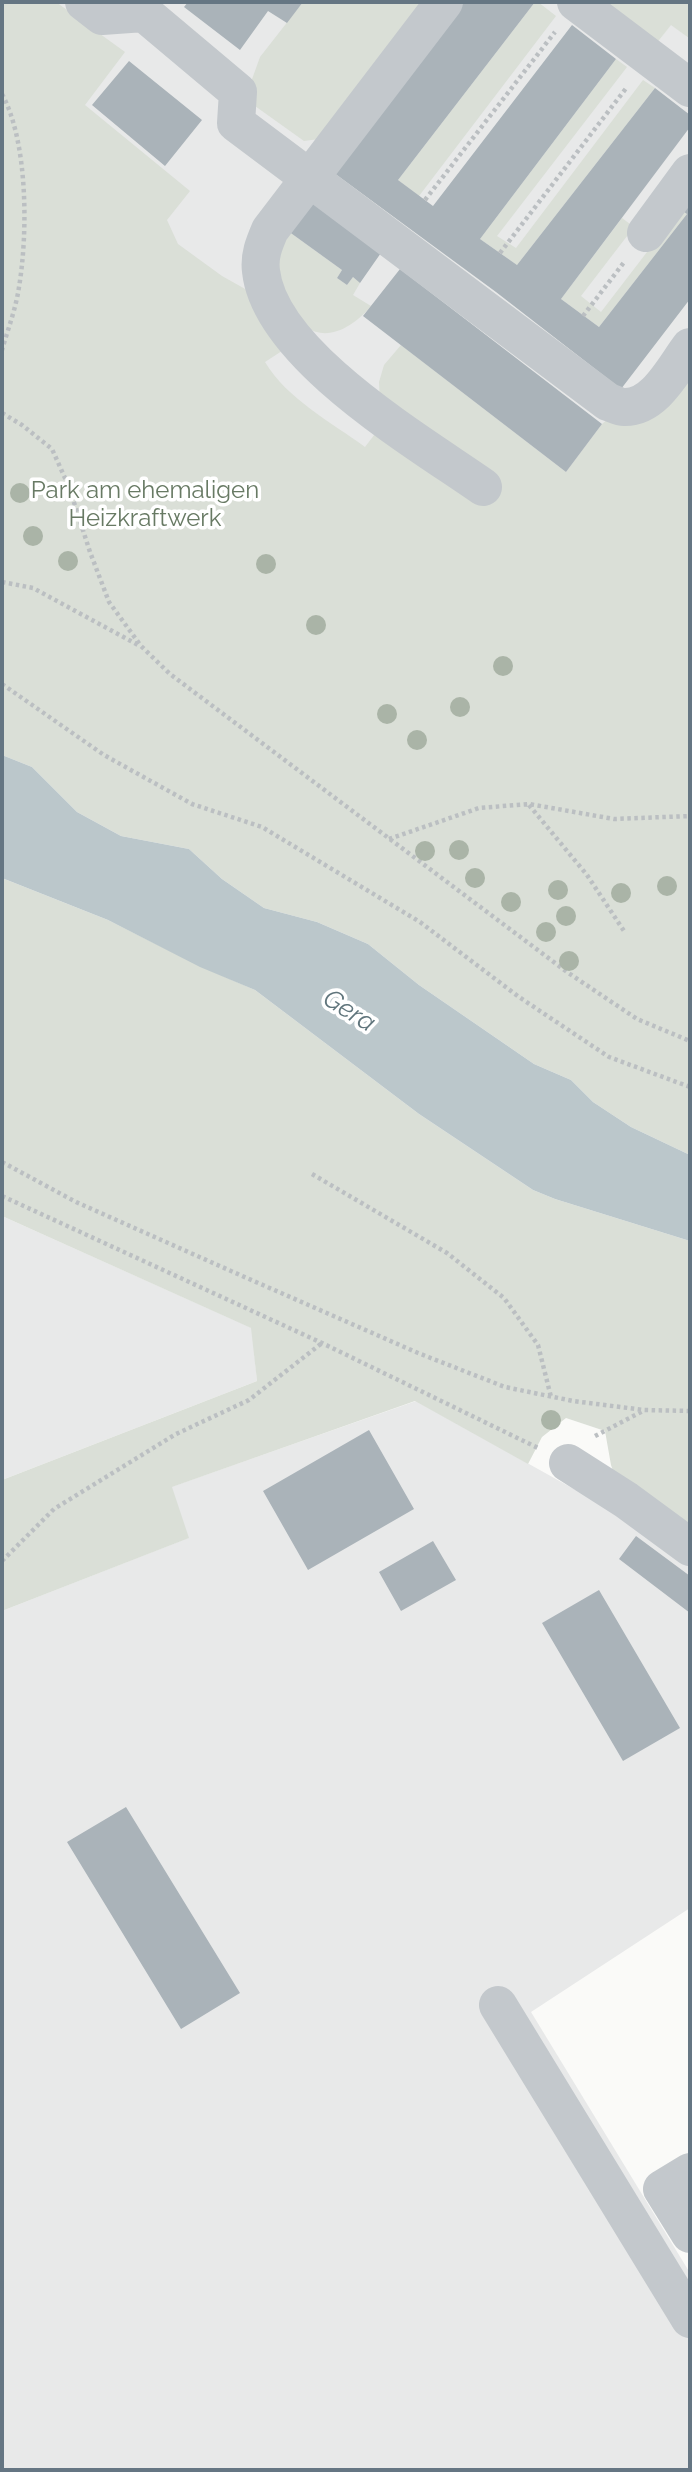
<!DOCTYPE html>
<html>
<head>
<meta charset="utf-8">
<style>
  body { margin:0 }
  #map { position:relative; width:692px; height:2472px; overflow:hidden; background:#fafaf8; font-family:Raleway,sans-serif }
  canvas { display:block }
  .frame { position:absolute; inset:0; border:4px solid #657683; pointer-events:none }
</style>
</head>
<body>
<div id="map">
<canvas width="692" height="2472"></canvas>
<div class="frame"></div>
</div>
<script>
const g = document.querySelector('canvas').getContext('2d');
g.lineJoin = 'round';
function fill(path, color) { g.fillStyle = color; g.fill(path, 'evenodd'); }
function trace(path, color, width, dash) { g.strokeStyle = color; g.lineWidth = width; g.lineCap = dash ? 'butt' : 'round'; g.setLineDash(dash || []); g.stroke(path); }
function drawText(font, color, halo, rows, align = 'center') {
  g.font = font + ' Raleway,sans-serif'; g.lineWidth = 7; g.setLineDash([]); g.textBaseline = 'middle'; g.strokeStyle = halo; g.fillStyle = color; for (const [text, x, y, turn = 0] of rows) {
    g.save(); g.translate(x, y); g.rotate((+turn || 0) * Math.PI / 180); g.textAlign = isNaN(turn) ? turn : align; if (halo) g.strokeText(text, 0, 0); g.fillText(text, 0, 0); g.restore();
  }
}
fill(new Path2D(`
  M 2,2 L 590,2 L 657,43 L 671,24 L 690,39 L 690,373 L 530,581 L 266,380 Z
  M 2,1216 L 252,1328 L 257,1381 L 2,1480 Z
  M 416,1401 L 599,1503 L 690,1567 L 690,1908 L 531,2012 L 690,2273 L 690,2470 L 2,2470 L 2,1611 L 188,1538 L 171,1487 Z`), '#e8e9e9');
fill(new Path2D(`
  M 2,2 L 56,2 L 125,52 L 85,105 L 190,191 L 167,220 L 178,244 L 222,276 L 247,290 L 288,347 L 265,362 C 287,399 331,422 365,447 L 381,426 L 379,382 L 384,365 L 401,345 L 566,472 L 602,424 L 616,412 L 690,373 L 690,1155 L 631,1127 L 593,1102 L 571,1080 L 534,1064 L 419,985 L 368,944 L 317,922 L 264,908 L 222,879 L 189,849 L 121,836 L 77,812 L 32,767 L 2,755 Z
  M 303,2 L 426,2 L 319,139 L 304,141 L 255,106 L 251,82 L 260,57 Z
  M 535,2 L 538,2 L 556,16 L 419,196 L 398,180 Z
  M 590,2 L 690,2 L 690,39 L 671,25 L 657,43 Z
  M 616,59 L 627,67 L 497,236 L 516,248 L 643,80 L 655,88 L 517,265 L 480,239 Z
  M 680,209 L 687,214 L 599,327 L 561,299 L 622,218 L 634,227 L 581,296 L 601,312 Z
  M 288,231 L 342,270 L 337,278 L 347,285 L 353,277 L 360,283 L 353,295 L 371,306 C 355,325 329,343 306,327 C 303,324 295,321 293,317 C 287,308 277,262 273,248 Z
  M 2,878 L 108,920 L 200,966 L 255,990 L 419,1114 L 533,1190 L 555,1199 L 690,1241 L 690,1531 L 618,1486 L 611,1465 L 605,1431 L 566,1418 L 542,1437 L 528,1464 L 415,1401 L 172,1487 L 189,1538 L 2,1611 L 2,1480 L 257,1381 L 251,1328 L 2,1216 Z`), '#dadfd7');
fill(new Path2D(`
  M 2,755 L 32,767 L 77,812 L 121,836 L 189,849 L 222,879 L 264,908 L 317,922 L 368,944 L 419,985 L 534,1064 L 571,1080 L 593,1102 L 631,1127 L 690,1155 L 690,1241 L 555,1199 L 533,1190 L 419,1114 L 255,990 L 200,967 L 108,920 L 2,878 Z`), '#bbc7cb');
fill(new Path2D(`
  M 188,2 L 303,2 L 287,23 L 268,11 L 240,50 L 184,7 Z
  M 464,2 L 535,2 L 398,180 L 433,206 L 572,25 L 616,59 L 480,239 L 517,265 L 655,88 L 690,115 L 690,127 L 561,299 L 599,327 L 687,214 L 680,209 L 690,196 L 690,299 L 621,389 L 496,292 L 334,173 Z
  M 129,61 L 202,120 L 165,166 L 92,105 Z
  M 311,199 L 383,250 L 360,283 L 353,277 L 347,285 L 337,278 L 342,270 L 288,231 Z
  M 400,269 L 602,424 L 566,472 L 363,316 Z
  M 369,1430 L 414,1509 L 308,1570 L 263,1491 Z
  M 636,1536 L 690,1576 L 690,1613 L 619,1559 Z
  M 433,1541 L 456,1580 L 401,1611 L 379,1572 Z
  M 599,1590 L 680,1728 L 623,1761 L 542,1623 Z
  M 126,1807 L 240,1993 L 181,2029 L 67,1842 Z`), '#aab3b9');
trace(new Path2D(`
  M 2,94 C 28,142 28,233 19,287 C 16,308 8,329 2,350
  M 425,200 L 555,32
  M 500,253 L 627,87
  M 583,316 L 625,261
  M 2,413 L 22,425 L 52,449 L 69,487 L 90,552 L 109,602 L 141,646 L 170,674 L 567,972 L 637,1019 L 690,1041
  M 2,582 L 33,588 L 140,646
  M 2,684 L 104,755 L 192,804 L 262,827 L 420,922 L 519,997 L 609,1057 L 690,1087
  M 529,805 L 587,875 L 624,931
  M 389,839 L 479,808 L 529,804 L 614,819 L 690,816
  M 2,1162 L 76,1202 L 240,1275 L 418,1353 L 505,1387 L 573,1401 L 644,1410 L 690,1411
  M 312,1174 L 447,1253 L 504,1298 L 538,1345 L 551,1397
  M 2,1196 L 322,1343 L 538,1448
  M 595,1436 L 643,1411
  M 2,1561 L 54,1509 L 176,1434 L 249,1400 L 322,1343`), '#bbbfc2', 4.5, [3.5, 3.5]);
trace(new Path2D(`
  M 84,2 L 102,16 L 144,13 L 238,92 L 236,123 L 608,402 C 612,403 619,407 624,407 C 655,408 674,368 690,347
  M 444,2 L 270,230 C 264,244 259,256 261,271 C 270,355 419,442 483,487
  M 576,2 L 690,88
  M 646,233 L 690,173
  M 568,1463 L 626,1500 L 690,1547
  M 498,2005 L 690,2319
  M 690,2172 L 662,2189 L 690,2234`), '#c3c8cc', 38);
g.fillStyle = '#aab4a7';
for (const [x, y] of [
  [20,493],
  [33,536],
  [68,561],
  [266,564],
  [316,625],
  [503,666],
  [460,707],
  [387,714],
  [417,740],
  [459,850],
  [425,851],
  [475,878],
  [667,886],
  [558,890],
  [621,893],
  [511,902],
  [566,916],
  [546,932],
  [569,961],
  [551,1420]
]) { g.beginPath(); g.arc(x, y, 10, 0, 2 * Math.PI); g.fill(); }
drawText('24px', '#687a64', '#fff', [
  ["Park am ehemaligen",145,491],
  ["Heizkraftwerk",145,519]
]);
drawText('italic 26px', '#60757c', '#fff', [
  ["Gera",349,1011,32]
]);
</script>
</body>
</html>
